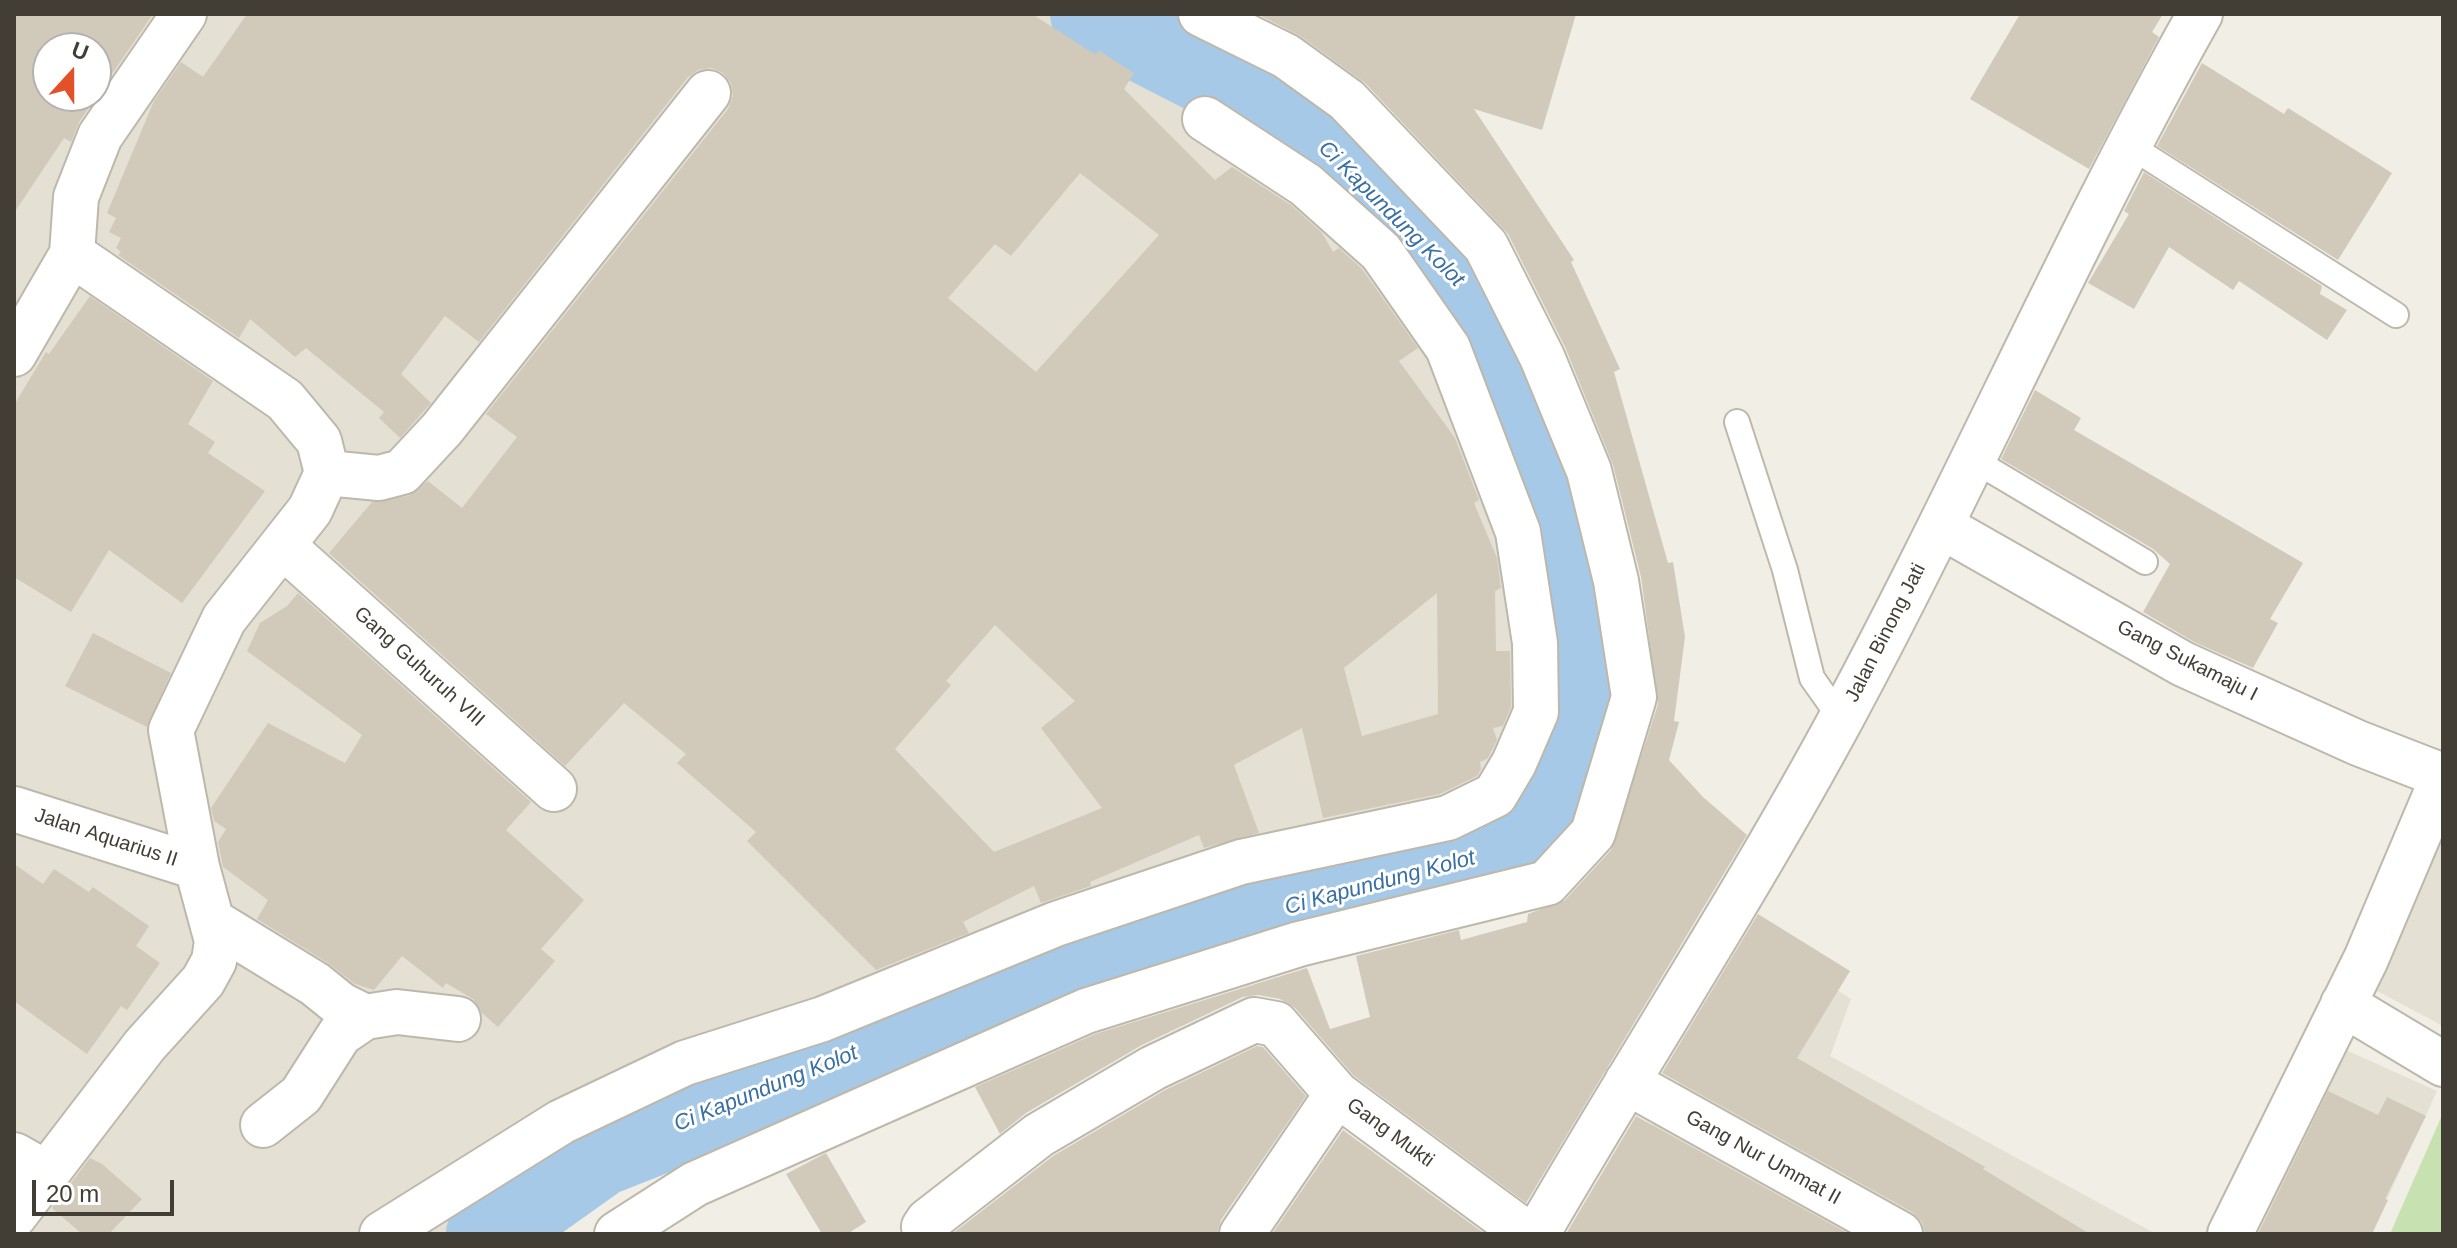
<!DOCTYPE html>
<html>
<head>
<meta charset="utf-8">
<style>
  body { margin:0 }
  #map { position:relative; width:2457px; height:1248px; overflow:hidden; background:#f0eee5; font-family:Helvetica,sans-serif }
  canvas { display:block }
  .frame { position:absolute; inset:0; border:16px solid #423e35; pointer-events:none }
  .north { position:absolute; left:32px; top:32px; width:80px; height:80px; box-sizing:border-box; background:#fff; border:2px solid #b3b2ae; border-radius:50%; rotate:21deg; font-size:22px; font-weight:700; line-height:32px; text-align:center; color:#423e35 }
  .north::after { content:''; display:block; margin:auto; width:28px; height:36px; background:#e45028; clip-path:polygon(50% 0,100% 100%,50% 72%,0 100%) }
  .scale { position:absolute; left:32px; top:1180px; width:142px; height:36px; box-sizing:border-box; border:4px solid #423e35; border-top:0; padding-left:10px; font-size:24px; line-height:28px; white-space:nowrap; color:#423e35; -webkit-text-stroke:6px #fff; paint-order:stroke }
</style>
</head>
<body>
<div id="map">
<canvas width="2457" height="1248"></canvas>
<div class="frame"></div>
<div class="north">U</div>
<div class="scale">20 m</div>
</div>
<script>
const g = document.querySelector('canvas').getContext('2d');
g.lineJoin = 'round';
function fill(path, color) { g.fillStyle = color; g.fill(path, 'evenodd'); }
function trace(path, color, width, dash) { g.strokeStyle = color; g.lineWidth = width; g.lineCap = dash ? 'butt' : 'round'; g.setLineDash(dash || []); g.stroke(path); }
function drawText(font, color, halo, rows, align = 'center') {
  g.font = font + ' Helvetica,sans-serif'; g.lineWidth = 6; g.setLineDash([]); g.textBaseline = 'middle'; g.strokeStyle = halo; g.fillStyle = color; for (const [text, x, y, turn = 0] of rows) {
    g.save(); g.translate(x, y); g.rotate((+turn || 0) * Math.PI / 180); g.textAlign = isNaN(turn) ? turn : align; if (halo) g.strokeText(text, 0, 0); g.fillText(text, 0, 0); g.restore();
  }
}
fill(new Path2D(`
  M 14,14 L 1053,14 L 1415,253 L 1467,312 L 1501,400 L 1558,598 L 1558,685 L 1537,765 L 1134,900 L 568,1131 L 451,1234 L 14,1234 ZM 48,48 L 96,48 L 96,96 L 48,96 Z
  M 2443,800 L 2443,1026 L 2366,985 Z
  M 1764,943 L 1851,999 L 1830,1056 L 2156,1234 L 1586,1234 Z
  M 2328,1042 L 2437,1091 L 2371,1234 L 2223,1234 Z`), '#e4e0d3');
fill(new Path2D(`
  M 2443,1113 L 2443,1234 L 2390,1234 Z`), '#c8e1b1');
trace(new Path2D(`
  M 488,1234 L 599,1155 L 1002,996 L 1347,890 L 1496,851 L 1569,786 L 1578,692 L 1568,590 L 1467,291 L 1295,118 L 1092,14`), '#a6c9e8', 84);
fill(new Path2D(`
  M 14,14 L 153,14 L 79,122 L 71,142 L 64,138 L 14,213 ZM 48,48 L 96,48 L 96,96 L 48,96 Z
  M 247,14 L 1032,14 L 1096,55 L 1098,50 L 1134,73 L 1124,89 L 1215,180 L 1232,167 L 1291,205 L 1322,233 L 1333,252 L 1339,248 L 1362,269 L 1418,348 L 1399,361 L 1455,438 L 1479,500 L 1474,503 L 1497,558 L 1501,588 L 1495,591 L 1496,651 L 1510,651 L 1511,707 L 1503,726 L 1493,728 L 1497,740 L 1488,758 L 1480,762 L 1481,769 L 1477,776 L 1440,794 L 1323,818 L 1302,728 L 1234,765 L 1259,833 L 1204,848 L 1199,835 L 1090,882 L 1091,886 L 1041,903 L 1034,886 L 963,922 L 969,933 L 876,970 L 747,841 L 756,832 L 677,763 L 686,754 L 624,703 L 565,766 L 329,553 L 372,502 L 408,496 L 428,481 L 462,508 L 517,437 L 486,414 L 728,109 L 733,96 L 731,83 L 723,73 L 711,68 L 698,70 L 688,77 L 479,342 L 445,316 L 401,374 L 431,403 L 400,438 L 379,418 L 384,412 L 306,348 L 295,357 L 250,319 L 239,338 L 118,255 L 121,252 L 116,248 L 121,238 L 109,232 L 116,218 L 107,213 L 154,101 L 181,62 L 203,77 ZM 1080,173 L 1159,235 L 1036,372 L 948,298 L 995,244 L 1011,256 ZM 1437,593 L 1438,714 L 1362,736 L 1344,668 ZM 995,625 L 1075,701 L 1041,728 L 1102,808 L 994,852 L 895,749 L 951,685 L 946,681 Z
  M 1257,14 L 1576,14 L 1542,130 L 1474,109 L 1574,260 L 1571,262 L 1620,369 L 1614,372 L 1668,563 L 1673,562 L 1685,637 L 1674,721 L 1679,722 L 1669,760 L 1703,797 L 1747,835 L 1526,1203 L 1354,1076 L 1295,1008 L 1280,999 L 1258,995 L 1243,997 L 1142,1045 L 1026,1113 L 1000,1134 L 975,1087 L 1095,1034 L 1307,968 L 1330,1029 L 1370,1017 L 1356,956 L 1459,930 L 1461,940 L 1527,922 L 1528,914 L 1565,900 L 1611,850 L 1658,704 L 1641,577 L 1613,465 L 1565,347 L 1508,234 L 1365,83 L 1300,36 Z
  M 2020,14 L 2163,14 L 2152,32 L 2159,37 L 2089,169 L 1970,99 Z
  M 2202,63 L 2284,114 L 2288,108 L 2392,173 L 2338,260 L 2157,146 Z
  M 2144,172 L 2322,286 L 2320,294 L 2347,310 L 2327,340 L 2239,281 L 2233,290 L 2169,247 L 2134,309 L 2088,283 L 2129,214 L 2124,211 Z
  M 90,296 L 213,381 L 188,424 L 215,442 L 208,453 L 265,491 L 182,603 L 109,550 L 71,612 L 14,577 L 14,405 L 46,352 L 49,354 Z
  M 2035,390 L 2081,418 L 2074,430 L 2303,563 L 2270,619 L 2278,623 L 2253,668 L 2194,642 L 2143,612 L 2170,564 L 2153,549 L 2001,459 Z
  M 298,593 L 531,802 L 506,830 L 584,900 L 541,949 L 555,961 L 498,1027 L 482,1013 L 473,999 L 446,983 L 443,988 L 402,956 L 374,990 L 355,984 L 328,963 L 257,919 L 268,900 L 223,867 L 218,842 L 226,829 L 214,821 L 211,808 L 268,723 L 345,763 L 362,735 L 247,651 L 260,623 L 287,606 Z
  M 93,633 L 171,673 L 147,727 L 65,686 Z
  M 14,864 L 43,884 L 54,869 L 89,892 L 93,887 L 149,926 L 136,946 L 160,963 L 127,1010 L 121,1006 L 87,1054 L 14,1001 Z
  M 1758,914 L 1850,971 L 1797,1058 L 1985,1167 L 1983,1169 L 2090,1234 L 1925,1234 L 1922,1222 L 1912,1212 L 1662,1073 Z
  M 1257,1046 L 1263,1047 L 1306,1096 L 1221,1220 L 1217,1234 L 952,1234 L 1053,1156 L 1165,1090 Z
  M 2328,1091 L 2378,1115 L 2387,1097 L 2426,1116 L 2385,1199 L 2388,1200 L 2372,1234 L 2258,1234 Z
  M 1636,1116 L 1849,1234 L 1566,1234 Z
  M 1343,1130 L 1485,1234 L 1272,1234 Z
  M 826,1153 L 866,1222 L 847,1234 L 822,1234 L 786,1174 Z
  M 90,1158 L 102,1164 L 142,1199 L 109,1234 L 82,1234 L 52,1208 Z`), '#d1cabb');
const lane = new Path2D(`
  M 2127,144 L 2396,315
  M 1737,422 L 1785,570 L 1812,678 L 1841,719
  M 1972,459 L 2145,562`);
const street = new Path2D(`
  M 14,354 L 72,254 L 76,197 L 100,136 L 184,14
  M 327,473 L 379,478 L 402,472 L 442,429 L 708,93
  M 1941,526 L 2183,664 L 2358,743 L 2443,776
  M 283,546 L 554,789
  M 14,809 L 197,867
  M 212,921 L 315,984 L 341,1005 L 365,1017 L 397,1012 L 458,1019
  M 2343,1004 L 2443,1064
  M 1627,1082 L 1900,1234
  M 263,1125 L 301,1095 L 340,1034 L 365,1017
  M 14,1155 L 46,1173
  M 14,1216 L 145,1045 L 203,981 L 214,961 L 217,941 L 197,867 L 171,730 L 224,619 L 310,510 L 327,473 L 319,441 L 285,400 L 72,254
  M 382,1234 L 561,1122 L 685,1063 L 823,1019 L 1056,924 L 1241,862 L 1448,818 L 1495,795 L 1514,763 L 1536,712 L 1535,643 L 1518,532 L 1448,348 L 1381,252 L 1306,185 L 1205,119
  M 617,1234 L 695,1184 L 1086,1011 L 1299,944 L 1547,883 L 1593,833 L 1634,697 L 1616,581 L 1589,471 L 1542,357 L 1486,246 L 1347,100 L 1286,56 L 1201,14
  M 926,1234 L 924,1227 L 928,1221 L 1039,1135 L 1153,1068 L 1254,1020 L 1276,1024 L 1337,1094 L 1527,1234
  M 1242,1234 L 1337,1094
  M 1537,1234 C 1637,1061 1747,893 1842,717 C 1967,485 2071,243 2200,14
  M 2230,1234 L 2366,959 L 2443,777`);
trace(lane, '#beb8ab', 28);
trace(street, '#beb8ab', 48);
trace(lane, '#fff', 24);
trace(street, '#fff', 44);
drawText('20px', '#423e35', '#fff', [
  ["Jalan Binong Jati",1886,633,-63],
  ["Gang Sukamaju I",2187,661,27],
  ["Gang Guhuruh VIII",419,667,42],
  ["Jalan Aquarius II",106,838,18],
  ["Gang Mukti",1390,1133,36],
  ["Gang Nur Ummat II",1763,1158,29]
]);
drawText('italic 22px', '#396fa3', '#fff', [
  ["Ci Kapundung Kolot",1391,214,45],
  ["Ci Kapundung Kolot",1380,883,-15],
  ["Ci Kapundung Kolot",766,1089,-22]
]);
</script>
</body>
</html>
